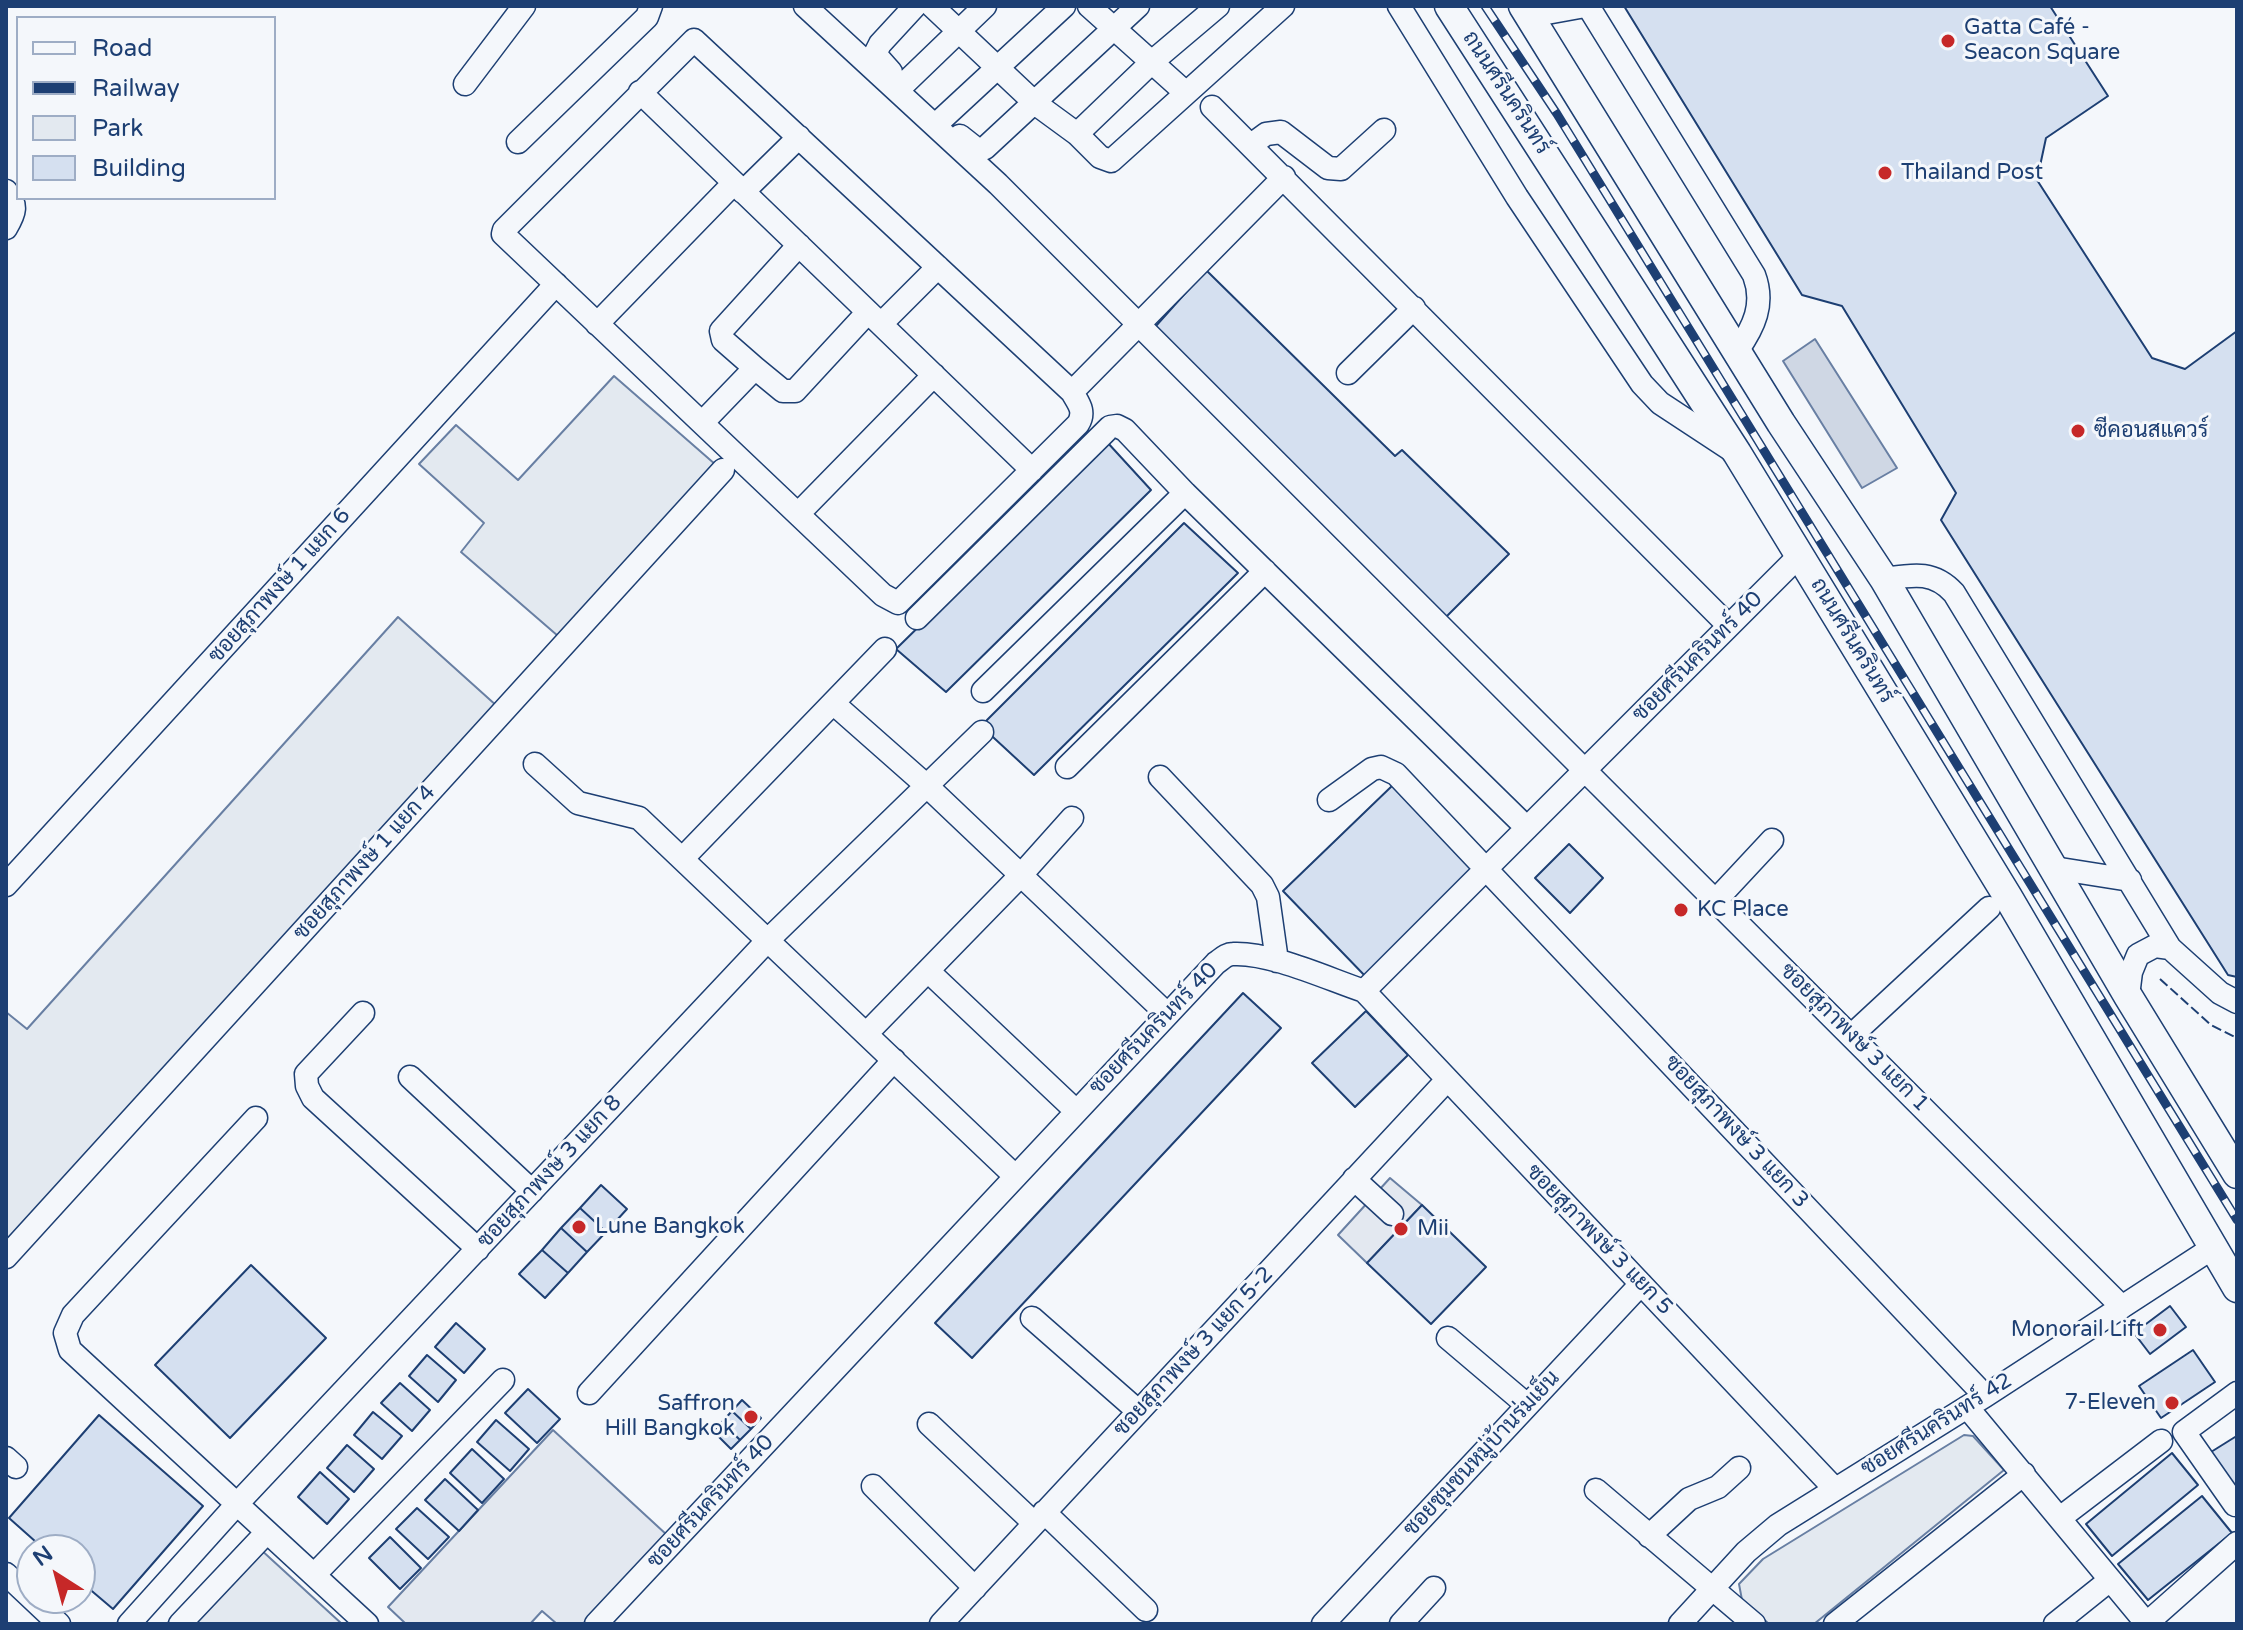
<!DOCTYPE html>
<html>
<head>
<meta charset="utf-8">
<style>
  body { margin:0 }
  #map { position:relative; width:2243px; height:1630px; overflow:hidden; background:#f4f7fb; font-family:"Varela Round",sans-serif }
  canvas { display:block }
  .frame { position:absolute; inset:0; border:8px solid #1d3f73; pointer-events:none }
  .legend { position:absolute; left:16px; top:16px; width:260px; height:184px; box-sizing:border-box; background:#f4f7fb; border:2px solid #9eadc5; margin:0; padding:10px 14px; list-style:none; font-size:24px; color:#1d3f73 }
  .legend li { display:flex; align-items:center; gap:16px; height:40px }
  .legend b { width:40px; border:2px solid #9eadc5 }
  .north { position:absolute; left:16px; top:1534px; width:80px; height:80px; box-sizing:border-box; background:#f4f7fb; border:2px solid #9eadc5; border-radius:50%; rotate:324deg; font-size:22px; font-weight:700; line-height:32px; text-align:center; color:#1d3f73 }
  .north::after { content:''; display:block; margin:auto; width:28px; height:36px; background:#c62828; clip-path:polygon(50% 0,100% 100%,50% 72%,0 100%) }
</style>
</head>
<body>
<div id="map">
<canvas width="2243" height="1630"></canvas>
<div class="frame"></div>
<ul class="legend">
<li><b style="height:10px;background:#f4f7fb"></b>Road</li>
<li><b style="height:10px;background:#1d3f73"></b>Railway</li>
<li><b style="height:22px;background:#e3e9f0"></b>Park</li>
<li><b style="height:22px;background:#d5e0f0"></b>Building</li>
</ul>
<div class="north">N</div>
</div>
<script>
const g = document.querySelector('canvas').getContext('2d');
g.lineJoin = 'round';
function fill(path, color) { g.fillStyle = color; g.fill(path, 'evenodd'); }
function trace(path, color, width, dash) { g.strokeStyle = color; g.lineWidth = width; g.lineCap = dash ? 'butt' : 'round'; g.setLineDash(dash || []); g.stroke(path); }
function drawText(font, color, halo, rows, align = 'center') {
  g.font = font + ' "Varela Round",Sarabun,sans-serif'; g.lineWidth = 6; g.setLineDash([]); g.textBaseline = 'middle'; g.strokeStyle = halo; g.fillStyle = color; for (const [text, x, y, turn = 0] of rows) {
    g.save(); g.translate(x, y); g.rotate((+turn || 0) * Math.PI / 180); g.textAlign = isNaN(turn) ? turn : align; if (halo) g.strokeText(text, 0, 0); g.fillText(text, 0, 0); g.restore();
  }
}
const green = new Path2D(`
  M 614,376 L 716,465 L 558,636 L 461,552 L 484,523 L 419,464 L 456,425 L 518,480 Z
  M 398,617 L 498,707 L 6,1245 L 6,1012 L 27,1029 Z
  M 1964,1435 L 1973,1436 L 2004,1470 L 1814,1624 L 1769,1624 L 1742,1600 L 1739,1584 L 1763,1559 Z
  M 247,1537 L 342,1624 L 167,1624 Z`);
fill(green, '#e3e9f0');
trace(green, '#687fa3', 2);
const parking = new Path2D(`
  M 1390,1178 L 1422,1205 L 1367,1263 L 1338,1235 Z
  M 553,1430 L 667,1535 L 585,1624 L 557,1624 L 542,1611 L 530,1624 L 406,1624 L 388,1607 Z`);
fill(parking, '#e3e8f0');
trace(parking, '#687fa3', 2);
const water = new Path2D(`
  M 1815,339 L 1897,468 L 1862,488 L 1783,361 Z`);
fill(water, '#cfd7e4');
trace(water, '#687fa3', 2);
const building = new Path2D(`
  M 1624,6 L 2050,6 L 2108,96 L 2046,138 L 2037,180 L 2152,358 L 2185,369 L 2237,331 L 2237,977 L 2228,975 L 1941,520 L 1956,493 L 1842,306 L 1802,295 Z
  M 1206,270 L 1395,456 L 1402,450 L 1509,554 L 1446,617 L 1155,327 Z
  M 1107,442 L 1151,490 L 946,692 L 896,649 Z
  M 1184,523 L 1238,573 L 1034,775 L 981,726 Z
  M 1394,784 L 1478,870 L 1367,978 L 1283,891 Z
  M 1569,844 L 1603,878 L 1570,913 L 1535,878 Z
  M 1243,993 L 1281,1028 L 972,1358 L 935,1323 Z
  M 1366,1011 L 1408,1055 L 1355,1107 L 1312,1063 Z
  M 601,1185 L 627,1209 L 606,1232 L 580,1208 Z
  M 1422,1205 L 1486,1267 L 1431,1324 L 1367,1263 Z
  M 580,1208 L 606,1232 L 587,1252 L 561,1228 Z
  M 561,1228 L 587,1252 L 568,1273 L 542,1250 Z
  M 542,1250 L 568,1273 L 545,1298 L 519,1274 Z
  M 251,1265 L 326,1338 L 230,1438 L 155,1365 Z
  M 2170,1306 L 2186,1327 L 2150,1354 L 2134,1333 Z
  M 456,1323 L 485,1349 L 464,1373 L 435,1347 Z
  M 2193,1350 L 2215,1382 L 2161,1418 L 2139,1386 Z
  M 427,1355 L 456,1380 L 438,1402 L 409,1376 Z
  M 400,1383 L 430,1410 L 412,1431 L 381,1403 Z
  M 528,1389 L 560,1419 L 537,1443 L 505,1413 Z
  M 742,1400 L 761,1418 L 751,1429 L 732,1411 Z
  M 732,1411 L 751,1429 L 740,1440 L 722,1422 Z
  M 373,1412 L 402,1436 L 382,1459 L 354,1435 Z
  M 99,1415 L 203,1506 L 113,1609 L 80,1581 L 80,1550 L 45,1550 L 9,1518 Z
  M 496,1420 L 529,1449 L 510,1471 L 477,1442 Z
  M 722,1422 L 740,1440 L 731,1449 L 713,1431 Z
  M 2235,1437 L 2237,1439 L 2237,1495 L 2211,1452 Z
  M 347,1445 L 374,1469 L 354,1492 L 327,1468 Z
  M 472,1449 L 504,1479 L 482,1503 L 450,1473 Z
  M 2172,1453 L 2198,1485 L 2112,1556 L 2086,1524 Z
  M 320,1472 L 349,1499 L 327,1524 L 298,1497 Z
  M 445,1479 L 478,1510 L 459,1531 L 425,1500 Z
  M 2202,1496 L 2232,1533 L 2148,1600 L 2118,1564 Z
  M 417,1508 L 449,1537 L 428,1559 L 396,1529 Z
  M 390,1537 L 421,1568 L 400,1589 L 369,1558 Z`);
fill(building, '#d5e0f0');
trace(building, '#1d3f73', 2);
const minor = new Path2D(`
  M 805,6 L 998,184 L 2122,1307
  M 932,6 L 1036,104 L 1077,134 L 1100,157 L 1111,161 L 1283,6
  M 1089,6 L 1186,93
  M 1399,6 L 1517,197 L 1642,384 L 1660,403 L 1733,451
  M 1588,6 L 1754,275 C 1765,304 1754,327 1737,351
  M 1530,16 L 1585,6
  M 694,40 L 1072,392 C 1078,403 1086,411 1078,424 L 898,603 L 883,595 L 503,234 L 504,230 Z
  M 891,72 L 875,54 L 880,44 L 915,6
  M 465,84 L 524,6
  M 904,84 L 985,6
  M 640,92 L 1032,470
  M 1212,107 L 1729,626
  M 942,119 L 1064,6
  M 1077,134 L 1153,61 L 1218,6
  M 960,136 L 979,151 L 985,148 L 1138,6
  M 518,142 L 647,17 L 651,6
  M 1251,145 L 1266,134 L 1281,132 L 1328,168 L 1341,169 L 1384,130
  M 6,191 C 18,205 15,213 6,228
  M 743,192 L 799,137
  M 597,324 L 734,183
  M 881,324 L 938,267
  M 755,368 L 723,340 L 721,331 L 799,245
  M 1348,373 L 1414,308
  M 1072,392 L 1284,177
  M 702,423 L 755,368 L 783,391 L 795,391 L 868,312
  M 798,514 L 934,375
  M 1884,579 C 1912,575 1933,570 1954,593 L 2170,948 L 2220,993 L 2237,1002
  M 917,618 L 1110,427 L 1117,426 L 1125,430 L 1185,493 L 1527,828
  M 983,691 L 1185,493
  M 833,703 L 927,786 L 1167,1014
  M 535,764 L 578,803 L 639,818 L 1015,1176
  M 1067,767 L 1265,571
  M 1160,777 L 1262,885 L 1268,897 L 1277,961
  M 1329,800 L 1372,769 L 1381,767 L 1396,774 L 1985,1396
  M 683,858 L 885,649
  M 2054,868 L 2130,880
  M 6,885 L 556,284
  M 1717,899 L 1772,840
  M 928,971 L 1075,1110
  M 1364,991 L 1834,1488
  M 2128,996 L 2131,972 L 2138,955 L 2155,946 L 2170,948
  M 363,1013 L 306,1074 L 307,1086 L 313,1098 L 478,1249
  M 866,1034 L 1021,875 L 1072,818
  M 1852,1035 L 1989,908
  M 410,1077 L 532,1191
  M 256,1118 L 73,1315 L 65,1333 L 70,1350 L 367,1624
  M 1354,1179 L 1392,1214
  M 6,1257 L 723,470
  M 1032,1318 L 1138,1411
  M 1448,1338 L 1527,1405
  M 589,1393 L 894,1060
  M 2237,1393 L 2184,1432 L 2235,1505 L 2237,1504
  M 1967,1407 L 2147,1624
  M 929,1424 L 1034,1523
  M 6,1458 L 16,1467
  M 873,1486 L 975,1588
  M 1596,1490 L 1754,1624
  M 1044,1512 L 1146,1610
  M 2060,1518 L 2161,1441
  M 1649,1536 L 1689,1499 L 1718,1487 L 1739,1468
  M 6,1574 L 59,1624
  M 314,1575 L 503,1380
  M 129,1624 L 237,1504 L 768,940 L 982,732
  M 180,1624 L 267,1532
  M 596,1624 L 1216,963 C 1222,959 1226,954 1233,954 C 1270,952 1328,979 1364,991 L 1800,555
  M 941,1624 L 1447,1080
  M 1323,1624 L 1641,1284
  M 1401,1624 L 1434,1588
  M 1680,1624 L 1746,1552 L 1778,1525 L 1985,1396 L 2214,1247
  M 1835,1624 L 2024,1474
  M 2055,1624 L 2110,1580
  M 2146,1624 L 2237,1543`);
const major = new Path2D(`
  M 1449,6 L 1737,453 L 2008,897 L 2237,1288
  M 1523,6 L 1781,423 L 1884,579 L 2128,996 L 2237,1174`);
trace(minor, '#1d3f73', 25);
trace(major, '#1d3f73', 31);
trace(minor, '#f4f7fb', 22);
trace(major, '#f4f7fb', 28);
const rail = new Path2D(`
  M 1485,6 L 1557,114 L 2237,1220`);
trace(rail, '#1d3f73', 9);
trace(rail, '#f4f7fb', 6, [18]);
trace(new Path2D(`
  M 2160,979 L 2211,1025 L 2237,1038`), '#1d3f73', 2, [10, 4]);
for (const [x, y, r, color] of [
  [1948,41,8,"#c62828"],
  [1885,173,8,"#c62828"],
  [2078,431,8,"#c62828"],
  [1681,910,8,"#c62828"],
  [579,1227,8,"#c62828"],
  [1401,1229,8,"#c62828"],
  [2160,1330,8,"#c62828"],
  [2172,1403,8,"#c62828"],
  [751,1417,8,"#c62828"]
]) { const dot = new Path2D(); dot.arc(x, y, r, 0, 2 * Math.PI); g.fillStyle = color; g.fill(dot); trace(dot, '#f4f7fb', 3); }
drawText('22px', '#1d3f73', '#f4f7fb', [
  ["Gatta Café -",1964,28],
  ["Seacon Square",1964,53],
  ["Thailand Post",1901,173],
  ["ซีคอนสแควร์",2094,431],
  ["KC Place",1697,910],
  ["Lune Bangkok",595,1227],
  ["Mii",1417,1229],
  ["Monorail Lift",2144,1330,"right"],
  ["7-Eleven",2156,1403,"right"],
  ["Saffron",735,1404,"right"],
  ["Hill Bangkok",735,1429,"right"]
], 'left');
drawText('22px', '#1d3f73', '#f4f7fb', [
  ["ถนนศรีนครินทร์",1506,93,57],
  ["ซอยสุภาพงษ์ 1 แยก 6",280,586,-48],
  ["ถนนศรีนครินทร์",1852,641,59],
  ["ซอยศรีนครินทร์ 40",1698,657,-45],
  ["ซอยสุภาพงษ์ 1 แยก 4",365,863,-48],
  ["ซอยศรีนครินทร์ 40",1154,1029,-46],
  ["ซอยสุภาพงษ์ 3 แยก 1",1854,1038,45],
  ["ซอยสุภาพงษ์ 3 แยก 3",1736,1132,47],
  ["ซอยสุภาพงษ์ 3 แยก 8",550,1172,-47],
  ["ซอยสุภาพงษ์ 3 แยก 5",1599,1240,46],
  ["ซอยสุภาพงษ์ 3 แยก 5-2",1194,1352,-47],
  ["ซอยศรีนครินทร์ 42",1937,1425,-32],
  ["ซอยชุมชนหมู่บ้านร่มเย็น",1482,1454,-47],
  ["ซอยศรีนครินทร์ 40",711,1502,-47]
]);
</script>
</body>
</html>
